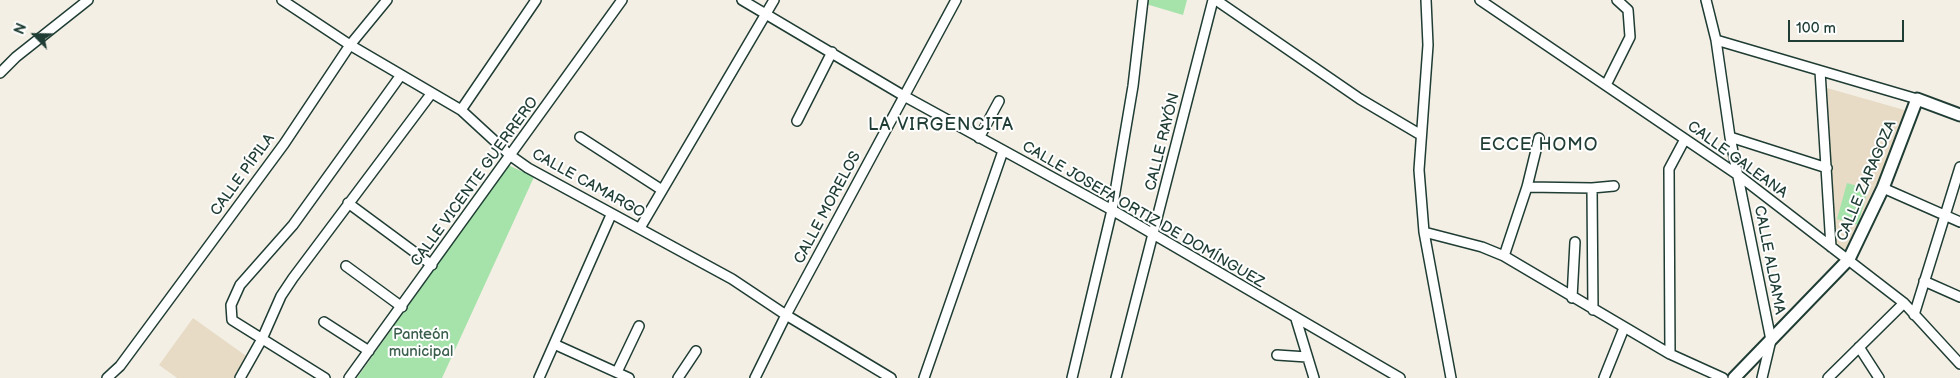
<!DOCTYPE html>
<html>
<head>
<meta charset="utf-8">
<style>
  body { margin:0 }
  #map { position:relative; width:1960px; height:378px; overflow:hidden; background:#f4efe5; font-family:"Balsamiq Sans",sans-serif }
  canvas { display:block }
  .north { position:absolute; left:10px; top:10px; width:50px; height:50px; -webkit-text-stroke:4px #fff; paint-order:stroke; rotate:293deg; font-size:14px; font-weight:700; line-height:20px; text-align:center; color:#1f3d34 }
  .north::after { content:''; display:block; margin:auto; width:18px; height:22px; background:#1f3d34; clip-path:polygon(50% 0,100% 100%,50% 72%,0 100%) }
  .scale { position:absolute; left:1788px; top:20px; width:116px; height:22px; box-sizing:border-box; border:2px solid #1f3d34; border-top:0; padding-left:6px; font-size:15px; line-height:18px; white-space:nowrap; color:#1f3d34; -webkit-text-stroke:4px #fff; paint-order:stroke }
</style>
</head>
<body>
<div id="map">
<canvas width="1960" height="378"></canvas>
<div class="north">N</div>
<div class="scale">100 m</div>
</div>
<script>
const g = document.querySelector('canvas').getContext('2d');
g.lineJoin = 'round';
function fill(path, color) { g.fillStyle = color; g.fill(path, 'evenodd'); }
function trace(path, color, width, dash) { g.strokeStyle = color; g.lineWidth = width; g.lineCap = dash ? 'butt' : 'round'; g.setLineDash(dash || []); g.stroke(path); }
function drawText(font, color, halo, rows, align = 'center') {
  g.font = font + ' "Balsamiq Sans",sans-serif'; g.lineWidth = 4; g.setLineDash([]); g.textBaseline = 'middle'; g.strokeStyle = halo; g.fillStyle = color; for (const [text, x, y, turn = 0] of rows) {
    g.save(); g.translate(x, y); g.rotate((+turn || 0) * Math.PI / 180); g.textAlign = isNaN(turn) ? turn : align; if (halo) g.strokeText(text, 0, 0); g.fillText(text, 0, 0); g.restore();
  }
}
fill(new Path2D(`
  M 1827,88 L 1908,111 L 1895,147 L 1892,146 L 1877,190 L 1846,251 L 1834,244 Z
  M 193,318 L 249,358 L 235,378 L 177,378 L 159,365 Z`), '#e7dbc6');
fill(new Path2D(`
  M 1147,0 L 1187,0 L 1183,15 L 1146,4 Z
  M 508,165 L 534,177 L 442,378 L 357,378 Z
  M 1847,183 L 1868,189 L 1858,225 L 1837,219 Z`), '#a5e3aa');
const street = new Path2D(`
  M 282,0 L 350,45 L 461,110 L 511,156 L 528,168 L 732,279 L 786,315 L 891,378
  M 742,0 L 904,96 L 1112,210 L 1400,378
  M 1216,0 L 1360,99 L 1421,135
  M 1426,0 L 1428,45 L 1419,170 L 1424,232 L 1451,378
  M 1480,0 L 1738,175 L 1904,303 L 1960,364
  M 1706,0 L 1716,40 L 1730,137 L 1771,340 L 1762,378
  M 1716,40 L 1917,99
  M 1820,71 L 1831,247
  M 0,73 L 16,57 L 88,0
  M 1606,85 L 1630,37 L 1628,10 L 1617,0
  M 461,110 L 536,0
  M 797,121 L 832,52
  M 580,137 L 662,190
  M 1730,137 L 1827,168
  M 979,138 L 999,101
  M 1527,187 L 1592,188 L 1614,186
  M 1592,188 L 1593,310
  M 1883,188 L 1960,222
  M 348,203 L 432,265
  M 640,228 L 774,0
  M 1424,232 L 1482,247 L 1504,256 L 1670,354 L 1723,378
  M 1504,256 L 1527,187 L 1539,138
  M 346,266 L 402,307
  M 1924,281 L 1960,297
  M 1572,298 L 1575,242
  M 1914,315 L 1960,167
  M 1296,319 L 1314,378
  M 324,322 L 369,351
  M 554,344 L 629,378
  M 1859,347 L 1879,378
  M 1670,354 L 1669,169 L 1685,139
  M 1277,355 L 1307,357
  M 617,372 L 639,326
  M 107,378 L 120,366 L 284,144 L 350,45 L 387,0
  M 240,378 L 262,339 L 281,296 L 293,278 L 431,94
  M 325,378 L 232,320 L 231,305 L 240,285 L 293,225 L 401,75
  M 349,378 L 622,0
  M 539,378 L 611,215
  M 678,378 L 696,351
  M 755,378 L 786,315 L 956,0
  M 924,378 L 1003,151
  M 1072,378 L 1112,210 L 1133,86 L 1143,0
  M 1116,378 L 1213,0
  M 1604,378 L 1624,328
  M 1828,378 L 1904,303`);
const secondary = new Path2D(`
  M 1734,378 L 1849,259 L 1883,188 L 1917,99 L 1960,115`);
trace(street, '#1f3d34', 12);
trace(secondary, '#1f3d34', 15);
trace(street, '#fff', 9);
trace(secondary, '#fff', 11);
drawText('15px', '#1f3d34', '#fff', [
  ["CALLE RAYÓN",1163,142,-76],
  ["CALLE GALEANA",1737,160,36],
  ["CALLE PÍPILA",243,175,-54],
  ["CALLE ZARAGOZA",1867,181,-67],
  ["CALLE VICENTE GUERRERO",475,182,-54],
  ["CALLE CAMARGO",588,184,29],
  ["CALLE MORELOS",828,208,-62],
  ["CALLE JOSEFA ORTIZ DE DOMÍNGUEZ",1143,215,30],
  ["CALLE ALDAMA",1769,260,79]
]);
drawText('15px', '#3a5e4c', '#fff', [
  ["Panteón",421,335],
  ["municipal",421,352]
]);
g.letterSpacing = '1px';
drawText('18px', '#1f3d34', '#fff', [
  ["LA VIRGENCITA",941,125],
  ["ECCE HOMO",1539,145]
]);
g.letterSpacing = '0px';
</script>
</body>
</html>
